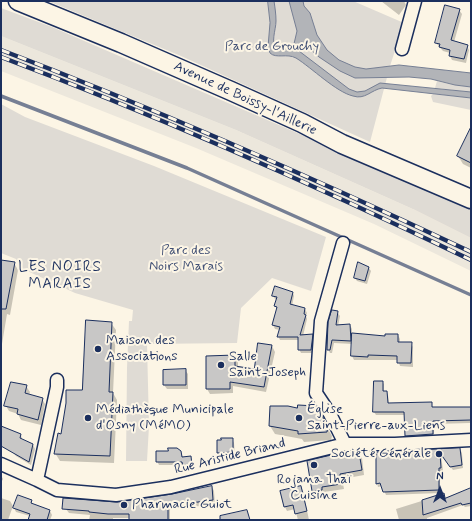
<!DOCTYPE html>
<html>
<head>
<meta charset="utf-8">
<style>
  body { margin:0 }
  #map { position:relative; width:472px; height:521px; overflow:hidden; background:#fcf5e5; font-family:Mynerve,sans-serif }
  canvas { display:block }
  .frame { position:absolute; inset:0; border:2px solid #1b2f5e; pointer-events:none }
  .north { position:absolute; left:420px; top:469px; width:40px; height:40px; -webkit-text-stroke:3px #fcf5e5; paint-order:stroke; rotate:0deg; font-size:11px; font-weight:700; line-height:16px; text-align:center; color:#1b2f5e }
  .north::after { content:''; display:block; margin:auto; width:14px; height:18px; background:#1b2f5e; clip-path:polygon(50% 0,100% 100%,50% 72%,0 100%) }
</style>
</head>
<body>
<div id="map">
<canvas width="472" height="521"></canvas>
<div class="frame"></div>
<div class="north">N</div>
</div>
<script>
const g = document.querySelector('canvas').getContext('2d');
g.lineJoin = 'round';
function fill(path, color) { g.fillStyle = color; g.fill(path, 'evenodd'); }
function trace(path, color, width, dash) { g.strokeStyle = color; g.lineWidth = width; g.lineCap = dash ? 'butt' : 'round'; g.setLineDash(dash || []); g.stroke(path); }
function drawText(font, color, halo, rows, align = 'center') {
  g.font = font + ' Mynerve,sans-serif'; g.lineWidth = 4; g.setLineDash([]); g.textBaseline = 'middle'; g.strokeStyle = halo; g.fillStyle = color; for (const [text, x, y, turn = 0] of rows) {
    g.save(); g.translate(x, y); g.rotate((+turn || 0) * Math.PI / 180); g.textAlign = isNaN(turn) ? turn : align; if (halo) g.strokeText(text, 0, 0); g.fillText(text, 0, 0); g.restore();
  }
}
fill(new Path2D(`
  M 1,36 L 236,130 L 415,210 L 471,238 L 471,271 L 374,224 L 196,148 L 1,71 Z`), '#ece7dc');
fill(new Path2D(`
  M 48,1 L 353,1 L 404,23 L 390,66 L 370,142 L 181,56 Z
  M 1,8 L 52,27 L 471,208 L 471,238 L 415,210 L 236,130 L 1,36 Z
  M 437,81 L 455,85 L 471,87 L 471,92 L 435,88 Z
  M 433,94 L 471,98 L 471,110 L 433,102 L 431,96 Z
  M 1,104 L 25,117 L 154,166 L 326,237 L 311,291 L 272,278 L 241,308 L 237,343 L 147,344 L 149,426 L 147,461 L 126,461 L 127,368 L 129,321 L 132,321 L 133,310 L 75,293 L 23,269 L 16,259 L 1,253 Z`), '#dfdbd4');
const water = new Path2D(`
  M 268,1 L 274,1 C 275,8 276,14 276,21 C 276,30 270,43 277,50 L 293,48 L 297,31 L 289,1 L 303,1 L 304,6 L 310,13 L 317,35 L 327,50 L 339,60 L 355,67 L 366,69 L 399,65 L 471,73 L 471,87 L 455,85 L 431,79 L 409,77 L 355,78 L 340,71 L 319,57 L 302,42 L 299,44 L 298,48 L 299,51 L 349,89 L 357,92 L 365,91 L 380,83 L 471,92 L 471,98 L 382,88 C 371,90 365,100 353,96 C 336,92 312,68 296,58 C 287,53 276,59 270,53 L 268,47 L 270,23 Z`);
fill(water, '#b2b4b8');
trace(water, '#767f94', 1);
fill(new Path2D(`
  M 381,1 L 404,1 L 406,5 L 399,15 Z
  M 459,10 L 462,14 L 454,42 L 467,46 L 469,50 L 466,63 L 452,60 L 450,56 L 450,53 L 443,51 L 436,43 Z
  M 471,132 L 471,168 L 463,164 L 458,156 Z
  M 1,261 L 14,263 L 18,270 L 10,315 L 7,314 L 1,350 Z
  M 368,267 L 371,271 L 367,284 L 357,281 L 355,278 Z
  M 293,293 L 294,296 L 292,306 L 305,309 L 307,313 L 306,316 L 307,319 L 303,336 L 312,335 L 314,339 L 313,353 L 301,353 L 299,349 L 299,340 L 280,340 L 278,336 L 280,330 L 275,329 L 273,325 L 277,309 L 275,306 L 277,300 L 275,299 L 273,296 Z
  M 337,312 L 340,316 L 338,326 L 350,325 L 352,329 L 352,334 L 386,337 L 398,335 L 400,339 L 400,343 L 411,343 L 413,347 L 413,367 L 400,366 L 398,360 L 354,360 L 352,356 L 353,344 L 334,343 L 332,353 L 330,353 L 328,349 Z
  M 111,323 L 116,330 L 113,393 L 117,400 L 114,463 L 60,461 L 55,453 L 62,435 L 67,403 L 83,391 Z
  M 259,344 L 272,346 L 275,352 L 266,392 L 233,386 L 233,393 L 210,394 L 207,389 L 235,356 L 238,362 L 238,367 L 255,370 Z
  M 185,370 L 188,374 L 188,389 L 167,389 L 164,385 L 164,371 Z
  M 375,382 L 382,382 L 384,384 L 384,392 L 386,392 L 388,395 L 389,404 L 431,403 L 433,408 L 471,408 L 471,434 L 470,423 L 434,424 L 434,437 L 408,439 L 406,436 L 405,415 L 376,415 L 374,412 Z
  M 26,386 L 30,392 L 29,395 L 42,399 L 45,404 L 41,425 L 21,420 L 18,414 L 9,411 L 6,406 Z
  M 315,407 L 332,436 L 331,440 L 304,442 L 302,439 L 275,434 L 270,426 Z
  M 1,427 L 20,434 L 22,438 L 22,440 L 33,445 L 35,449 L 31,465 L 16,456 L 1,438 Z
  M 232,439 L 234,443 L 235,456 L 220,456 L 218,453 Z
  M 460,449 L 462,453 L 463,468 L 453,470 L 441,454 L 443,471 L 440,471 L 440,493 L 386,495 L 382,486 L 378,487 L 377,483 L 405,455 Z
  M 181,452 L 183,458 L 190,457 L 192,461 L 193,469 L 186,470 L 184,465 L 159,465 L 157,461 Z
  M 359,452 L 362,458 L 364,475 L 342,479 L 344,489 L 324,492 L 325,495 L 316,496 L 313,491 L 308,462 Z
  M 1,475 L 3,479 L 1,483 Z
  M 212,487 L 214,491 L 215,504 L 170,510 L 170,520 L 130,520 L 130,518 L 113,518 L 113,520 L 89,520 L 90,515 L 69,513 L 66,509 L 172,495 Z
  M 301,487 L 303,491 L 309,520 L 298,520 L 295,509 L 287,511 L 285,507 L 281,492 Z
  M 471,489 L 471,506 L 465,507 L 463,505 L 427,518 L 427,520 L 399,520 L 396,509 L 444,494 L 446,499 Z
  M 1,498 L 10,501 L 13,506 L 8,520 L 1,520 Z
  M 31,501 L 33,505 L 50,511 L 52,515 L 50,520 L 30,520 L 30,516 L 16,512 L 14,508 Z`), '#0003');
trace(new Path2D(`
  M 1,96 L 187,168 L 471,295`), '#767f94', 3.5);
const building = new Path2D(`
  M 445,5 L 460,9 L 451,40 L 468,45 L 464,59 L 449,56 L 450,50 L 439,47 L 440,44 L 435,43 Z
  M 471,127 L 471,163 L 457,156 Z
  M 1,260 L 15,262 L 6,309 L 1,309 Z
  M 358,262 L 369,267 L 365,281 L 354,278 Z
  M 275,286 L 293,292 L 290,304 L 305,308 L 304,314 L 306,315 L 300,335 L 313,334 L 311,350 L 298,350 L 298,337 L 277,337 L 280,327 L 272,325 L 277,307 L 274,306 L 277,297 L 272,296 Z
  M 332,310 L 338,311 L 336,325 L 350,324 L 351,341 L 332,340 L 330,350 L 327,350 L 328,322 Z
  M 86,320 L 112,322 L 109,392 L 113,392 L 110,456 L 54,454 L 58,433 L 61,434 L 66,403 L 66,390 L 82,390 Z
  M 352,333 L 385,336 L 385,334 L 398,334 L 398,342 L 412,342 L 411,363 L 397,363 L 397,356 L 368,355 L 368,357 L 351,356 Z
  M 258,343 L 272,345 L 264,387 L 230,382 L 230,389 L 206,389 L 206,356 L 235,355 L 235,366 L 254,369 Z
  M 186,369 L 186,385 L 163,385 L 163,370 Z
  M 374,381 L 383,381 L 383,391 L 387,391 L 388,403 L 432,402 L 432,407 L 471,407 L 471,420 L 433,421 L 433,434 L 405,436 L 404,412 L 373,412 Z
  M 11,382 L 27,385 L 25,393 L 43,398 L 38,420 L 17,414 L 18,409 L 4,406 Z
  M 298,405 L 316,406 L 328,426 L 327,432 L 298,434 L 298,431 L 269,426 L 270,406 L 288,406 L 297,408 Z
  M 1,426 L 21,434 L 20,438 L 33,444 L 29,462 L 1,446 Z
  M 221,438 L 233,438 L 233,452 L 217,453 L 217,440 L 221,440 Z
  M 168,448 L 177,448 L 181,451 L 182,457 L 191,456 L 192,466 L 183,467 L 182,462 L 156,462 L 156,451 L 168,451 Z
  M 460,448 L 462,465 L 450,467 L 440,453 L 441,468 L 439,468 L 439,490 L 383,492 L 380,483 L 376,484 L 376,452 L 392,452 L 404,454 L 404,451 Z
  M 345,452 L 359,452 L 362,470 L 340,474 L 341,484 L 322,487 L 322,490 L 312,491 L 307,461 Z
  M 212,486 L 213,500 L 168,506 L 168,520 L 129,520 L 129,514 L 108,514 L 89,512 L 89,511 L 62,509 L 63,498 L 117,502 L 172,494 Z
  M 301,486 L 307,511 L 295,514 L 293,505 L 284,507 L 280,491 Z
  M 471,488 L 471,503 L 462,505 L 461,503 L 423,515 L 422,500 L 444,493 L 445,498 Z
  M 18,495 L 32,500 L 31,503 L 50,510 L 47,520 L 28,520 L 30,514 L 13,508 Z
  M 247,510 L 250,520 L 220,520 L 220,516 Z`);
fill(building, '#c8c7c6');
trace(building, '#1b2f5e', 1);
const minor = new Path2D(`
  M 402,49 L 415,1
  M 343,243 L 321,321 L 316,393 L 330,414 L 345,444
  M 1,464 L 37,480 L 57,490 L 116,495 L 171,487 L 345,444 L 395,444 L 471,440
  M 37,480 L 57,387 L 57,380`);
const secondary = new Path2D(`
  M 18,1 L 121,43 L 231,91 L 302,123 L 342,144 L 471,199`);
trace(minor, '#1b2f5e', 15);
trace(secondary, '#1b2f5e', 21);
trace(minor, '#fcf5e5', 12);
trace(secondary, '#fcf5e5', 18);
const rail = new Path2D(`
  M 1,50 C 161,111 316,179 471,252
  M 1,57 C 161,117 317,186 471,260`);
trace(rail, '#1b2f5e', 4.5);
trace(rail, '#fcf5e5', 3, [9]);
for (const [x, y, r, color] of [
  [98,349,4,"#1b2f5e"],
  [221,365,4,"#1b2f5e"],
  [88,418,4,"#1b2f5e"],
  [299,418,4,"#1b2f5e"],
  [439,454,4,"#1b2f5e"],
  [314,465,4,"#1b2f5e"],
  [124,505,4,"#1b2f5e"]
]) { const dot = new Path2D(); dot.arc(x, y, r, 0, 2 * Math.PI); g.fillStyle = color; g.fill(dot); trace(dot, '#fcf5e5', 1.5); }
drawText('14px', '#425176', '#fcf5e5', [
  ["Parc de Grouchy",272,47],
  ["Parc des",186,251],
  ["Noirs Marais",186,267]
]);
drawText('14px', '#1b2f5e', '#fcf5e5', [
  ["Avenue de Boissy-l'Aillerie",245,99,25],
  ["Rue Aristide Briand",230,457,-14]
]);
drawText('14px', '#1b2f5e', '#fcf5e5', [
  ["Maison des",106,341],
  ["Associations",106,357],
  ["Salle",229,357],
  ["Saint-Joseph",229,373],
  ["Médiathèque Municipale",96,410],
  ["d'Osny (MéMO)",96,426],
  ["Église",307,410],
  ["Saint-Pierre-aux-Liens",307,426],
  ["Société Générale",431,454,"right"],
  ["Rojana Thaï",314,480,"center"],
  ["Cuisine",314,496,"center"],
  ["Pharmacie Guiot",132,505]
], 'left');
g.letterSpacing = '1px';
drawText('15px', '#1b2f5e', '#fcf5e5', [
  ["LES NOIRS",60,268],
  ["MARAIS",60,285]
]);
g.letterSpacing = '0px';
</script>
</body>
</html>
